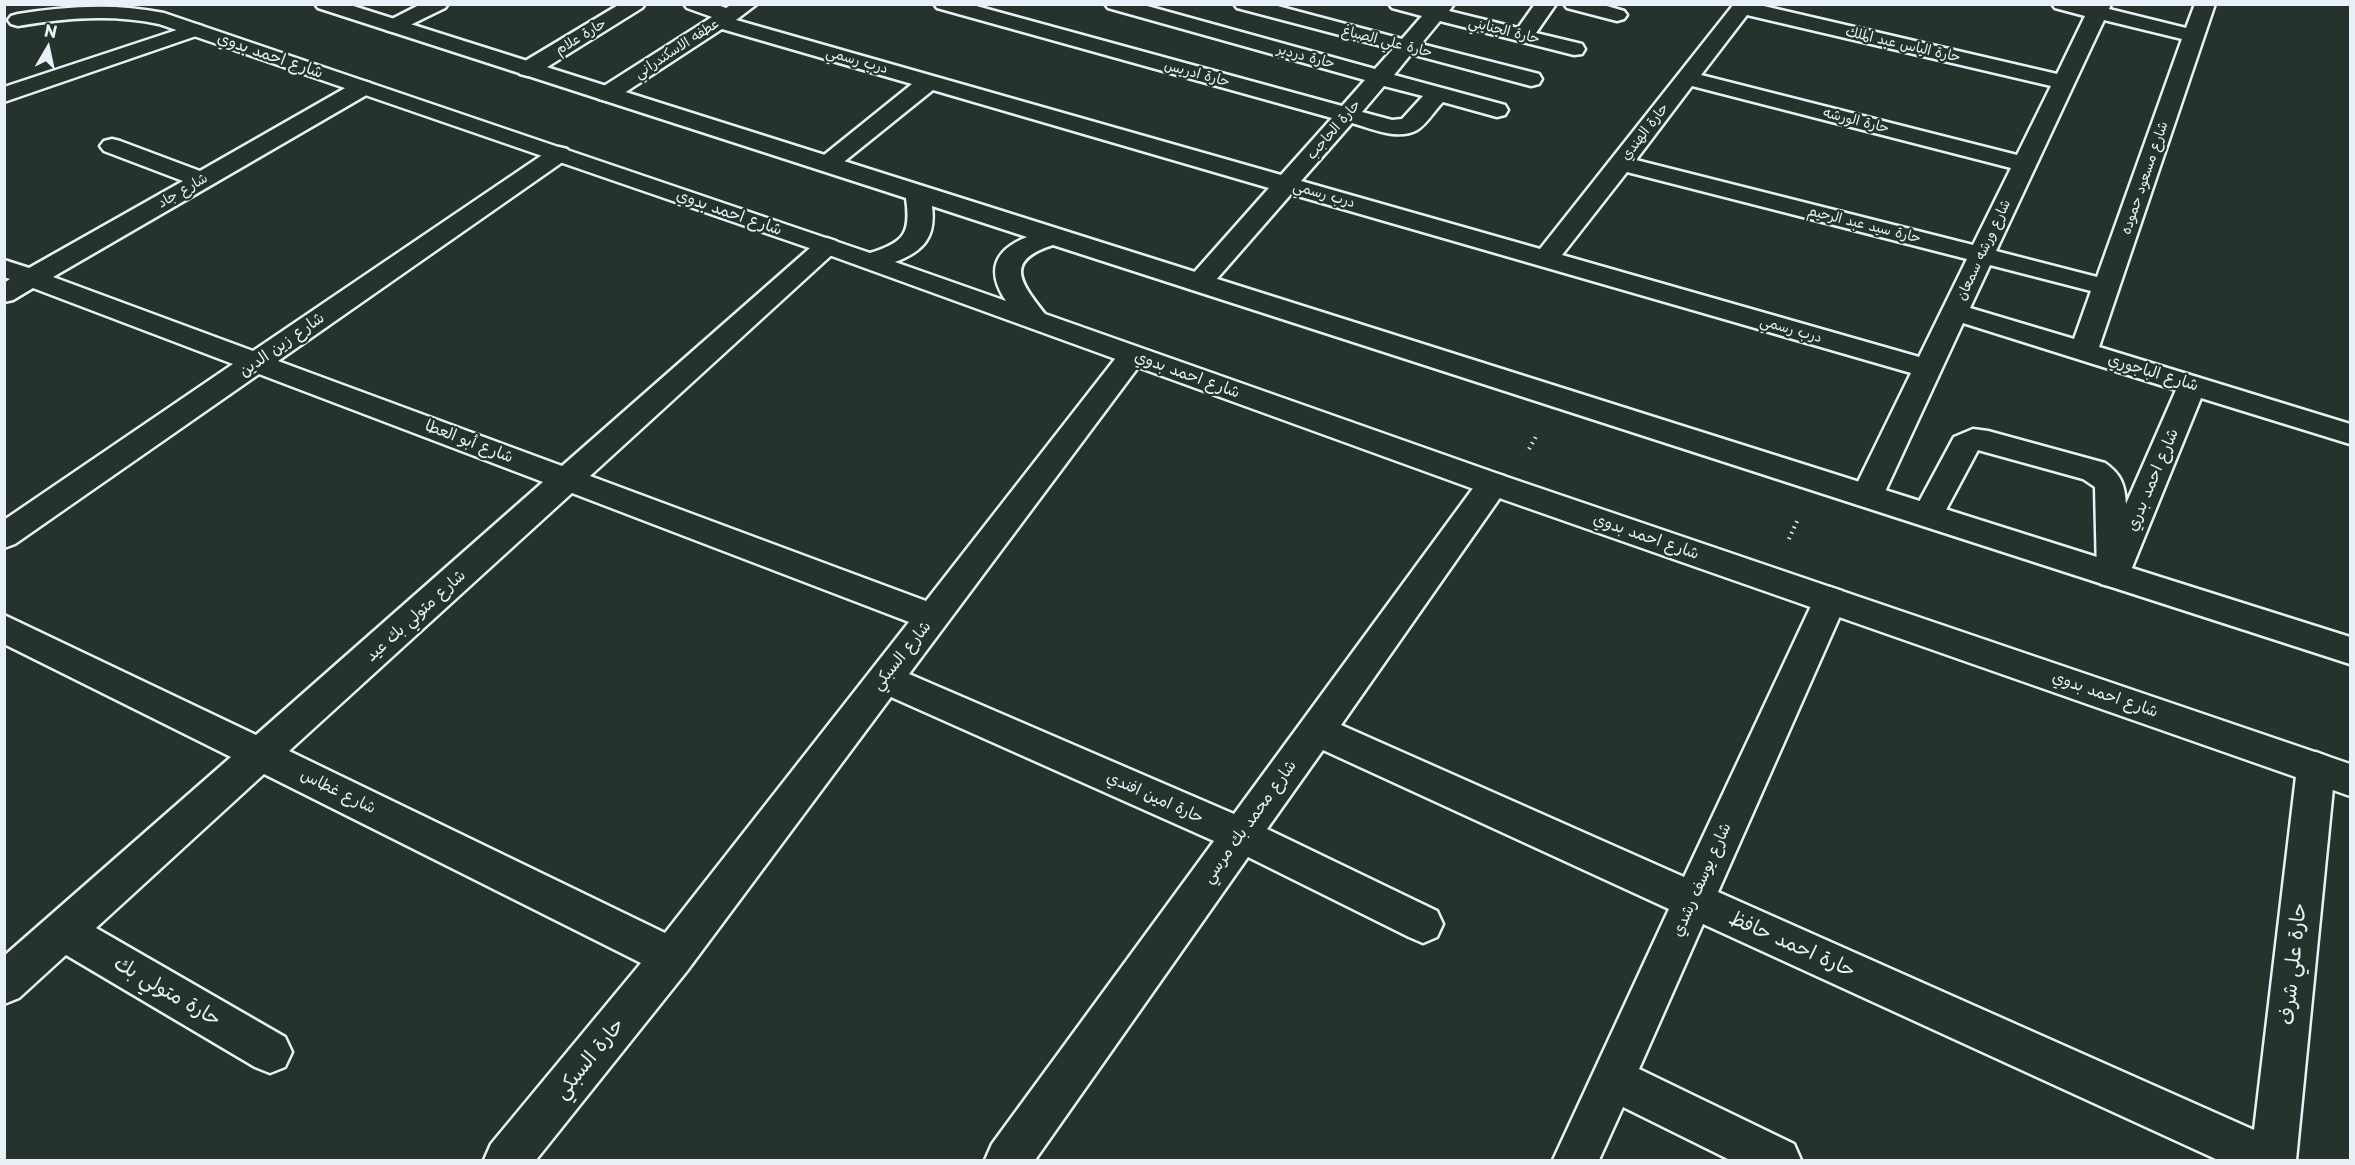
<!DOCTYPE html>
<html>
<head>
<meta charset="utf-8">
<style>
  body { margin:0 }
  #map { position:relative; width:2355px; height:1165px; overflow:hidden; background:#26332d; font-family:"Playpen Sans",sans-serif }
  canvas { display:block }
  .frame { position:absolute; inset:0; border:6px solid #e8f1f8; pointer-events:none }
  .north { position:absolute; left:18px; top:18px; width:60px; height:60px; -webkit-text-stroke:4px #26332d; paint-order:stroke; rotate:9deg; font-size:16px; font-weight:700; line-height:24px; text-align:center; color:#e8f1f8 }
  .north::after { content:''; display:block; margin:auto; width:21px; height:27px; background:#e8f1f8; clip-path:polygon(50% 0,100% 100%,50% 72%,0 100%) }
</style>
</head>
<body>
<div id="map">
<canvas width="2355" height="1165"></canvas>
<div class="frame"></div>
<div class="north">N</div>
</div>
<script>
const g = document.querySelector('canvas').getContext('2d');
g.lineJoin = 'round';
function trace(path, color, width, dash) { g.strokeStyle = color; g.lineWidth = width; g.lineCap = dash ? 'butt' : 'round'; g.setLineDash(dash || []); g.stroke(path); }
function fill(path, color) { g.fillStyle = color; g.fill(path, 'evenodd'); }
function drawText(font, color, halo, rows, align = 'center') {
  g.font = font + ' "Playpen Sans","Playpen Sans Arabic",sans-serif'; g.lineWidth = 4.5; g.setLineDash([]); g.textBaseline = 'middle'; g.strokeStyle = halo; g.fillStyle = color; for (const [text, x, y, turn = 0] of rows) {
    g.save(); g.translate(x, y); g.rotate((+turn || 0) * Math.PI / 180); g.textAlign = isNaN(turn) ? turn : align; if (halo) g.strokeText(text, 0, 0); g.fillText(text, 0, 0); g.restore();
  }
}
const minor = new Path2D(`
  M 421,4 L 448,4 L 445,8 L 400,30 L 393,32 L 386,30 L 383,26 L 386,22 Z
  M 620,4 L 645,4 L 642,8 L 536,74 L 528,76 L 520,74 L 517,69 L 520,64 Z
  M 684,4 L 715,4 L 726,8 L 732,4 L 757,4 L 736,20 L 1281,175 L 1332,118 L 937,8 L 934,4 L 969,4 L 1342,106 L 1365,80 L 1108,8 L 1105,4 L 1140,4 L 1375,69 L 1393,49 L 1237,8 L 1234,4 L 1270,4 L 1402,39 L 1422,16 L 1392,8 L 1389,4 L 1454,4 L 1449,11 L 1518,28 L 1535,4 L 1556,4 L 1536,33 L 1582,44 L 1585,49 L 1582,54 L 1574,55 L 1440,21 L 1421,44 L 1539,74 L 1542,79 L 1539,84 L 1531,86 L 1411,54 L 1394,75 L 1505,105 L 1508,110 L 1505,115 L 1497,117 L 1443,102 C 1435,110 1426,125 1417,130 C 1398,141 1370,128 1352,123 L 1301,181 L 1540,249 L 1734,4 L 1755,4 L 2057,74 L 2085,16 L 2055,8 L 2052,4 L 2111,4 L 2109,9 L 2186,28 L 2195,4 L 2215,4 L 2099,347 L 2350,424 L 2350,444 L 2201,398 L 2129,575 L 2125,584 L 2113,587 L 2101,584 L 2097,575 L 2095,487 L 2083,479 L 1978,450 L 1939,523 L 1928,526 L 1917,523 L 1912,515 L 1954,437 L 1973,429 L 1988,431 L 2105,463 C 2121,474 2125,485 2126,504 L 2176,390 L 1963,323 L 1883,496 L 1878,504 L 1867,507 L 1856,504 L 1851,496 L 1911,373 L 1291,194 L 1208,289 L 1199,291 L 1190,289 L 1186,283 L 1190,277 L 1269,188 L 933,90 L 835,169 L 827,171 L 819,169 L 815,164 L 819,159 L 912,84 L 722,29 L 615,99 L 607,101 L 599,99 L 596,94 L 599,89 L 712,17 L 687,8 ZM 1747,15 L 2051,86 L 2017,155 L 1701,75 ZM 2104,20 L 2182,39 L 2097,277 L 1996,251 ZM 1384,86 L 1423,96 L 1402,119 L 1392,120 L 1362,112 ZM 1692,86 L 2011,168 L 1973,245 L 1636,160 ZM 1627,172 L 1967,259 L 1919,357 L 1562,255 ZM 1990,265 L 2091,291 L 2074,339 L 1970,308 Z
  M 1564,4 L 1600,4 L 1624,11 L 1627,15 L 1624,19 L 1617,21 L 1567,8 Z
  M 195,24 L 202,26 L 205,30 L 202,34 L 4,102 L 4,87 Z
  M 362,81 L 370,83 L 373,88 L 370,93 L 53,277 L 253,351 L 551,149 L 559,147 L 567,149 L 571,154 L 567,159 L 278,361 L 562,466 L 818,241 L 827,238 L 836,241 L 840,246 L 836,251 L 590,476 L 926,601 L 1122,350 L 1132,347 L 1142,350 L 1146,356 L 1142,362 L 909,674 L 1234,814 L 1482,476 L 1493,473 L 1504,476 L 1508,484 L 1504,492 L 1341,725 L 1684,877 L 1818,591 L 1830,587 L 1842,591 L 1847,600 L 1718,892 L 2254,1130 L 2297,768 L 2303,757 L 2316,752 L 2329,757 L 2335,768 L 2296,1160 L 2218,1160 L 1703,924 L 1639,1069 L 1794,1144 L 1801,1160 L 1730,1160 L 1623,1107 L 1599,1160 L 1553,1160 L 1669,909 L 1323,750 L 1267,829 L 1437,911 L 1443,924 L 1437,937 L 1423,943 L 1409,937 L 1248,857 L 1035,1160 L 985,1160 L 992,1144 L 1214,841 L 891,697 L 687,971 L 536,1160 L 484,1160 L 491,1144 L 641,963 L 264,774 L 96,928 L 285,1037 L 292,1052 L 285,1067 L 270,1073 L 255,1067 L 66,955 L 19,998 L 4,1004 L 4,956 L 231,757 L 4,644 L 4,615 L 256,735 L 543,482 L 259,374 L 15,544 L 4,548 L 4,520 L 233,364 L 33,288 L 13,300 L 4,302 L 4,283 L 10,279 L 4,277 L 4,260 L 29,268 L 183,181 L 104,151 L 100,146 L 104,141 L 112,139 L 120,141 L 200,171 L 354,83 ZM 572,493 L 909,622 L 665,933 L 289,751 Z`);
const major = new Path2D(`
  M 315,4 L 347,4 L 2350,637 L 2350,664 L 1053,245 C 1002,261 1022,284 1045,314 L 1504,476 L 2350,764 L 2350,796 L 1482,492 L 818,251 L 159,24 C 112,14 65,18 18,26 L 11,24 L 8,20 L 11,16 L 18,14 C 67,6 115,3 164,13 L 870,253 C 905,242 911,233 906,198 L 318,8 ZM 932,206 L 1027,237 C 994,250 986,271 1006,301 L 895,262 C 924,251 936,237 932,206 Z`);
trace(minor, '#e8f1f8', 5);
trace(major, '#e8f1f8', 5);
trace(new Path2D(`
  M 1529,449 L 1537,435
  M 1789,539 L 1798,519`), '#e8f1f8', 4, [1.5, 4.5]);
fill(minor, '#26332d');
fill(major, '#26332d');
drawText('14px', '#e8f1f8', '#26332d', [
  ["حارة الجنايني",1504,31,14],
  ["حارة علام",581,37,-31],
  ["حارة علي الصباغ",1387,42,14],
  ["حارة الياس عبد الملك",1903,45,13],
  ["عطفه الاسكندراني",677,49,-33],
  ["حارة دردير",1306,57,15],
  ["درب رسمي",857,61,16],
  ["حارة ادريس",1197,74,15],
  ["حارة الورشه",1856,121,14],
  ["حارة الحاجب",1334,130,-49],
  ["حارة الهندي",1645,132,-52],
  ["شارع مسعود حموده",2145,178,-71],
  ["شارع جاد",183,191,-30],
  ["درب رسمي",1324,195,16],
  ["حارة سيد عبد الرحيم",1864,225,14],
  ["شارع ورشه سمعان",1984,250,-65],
  ["درب رسمي",1791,330,16]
]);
drawText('16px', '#e8f1f8', '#26332d', [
  ["شارع احمد بدوي",270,56,19],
  ["شارع احمد بدوي",729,213,19],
  ["شارع زين الدين",282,345,-35],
  ["شارع الباجوري",2153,373,17],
  ["شارع احمد بدوي",1187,375,20],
  ["شارع أبو العطا",469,442,21],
  ["شارع احمد بدري",2153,480,-67],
  ["شارع احمد بدوي",1646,537,19],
  ["شارع متولي بك عيد",416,616,-42],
  ["شارع السبكي",902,656,-51],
  ["شارع احمد بدوي",2105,695,19],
  ["شارع غطاس",338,792,26],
  ["حارة امين افندي",1155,798,24],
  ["شارع محمد بك مرسي",1250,822,-54],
  ["شارع يوسف رشدي",1702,880,-66]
]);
drawText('20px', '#e8f1f8', '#26332d', [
  ["حارة احمد حافظ",1792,945,24],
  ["حارة علي شرف",2294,964,-84],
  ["حارة متولي بك",167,992,30],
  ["حارة السبكي",590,1059,-51]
]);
</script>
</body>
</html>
